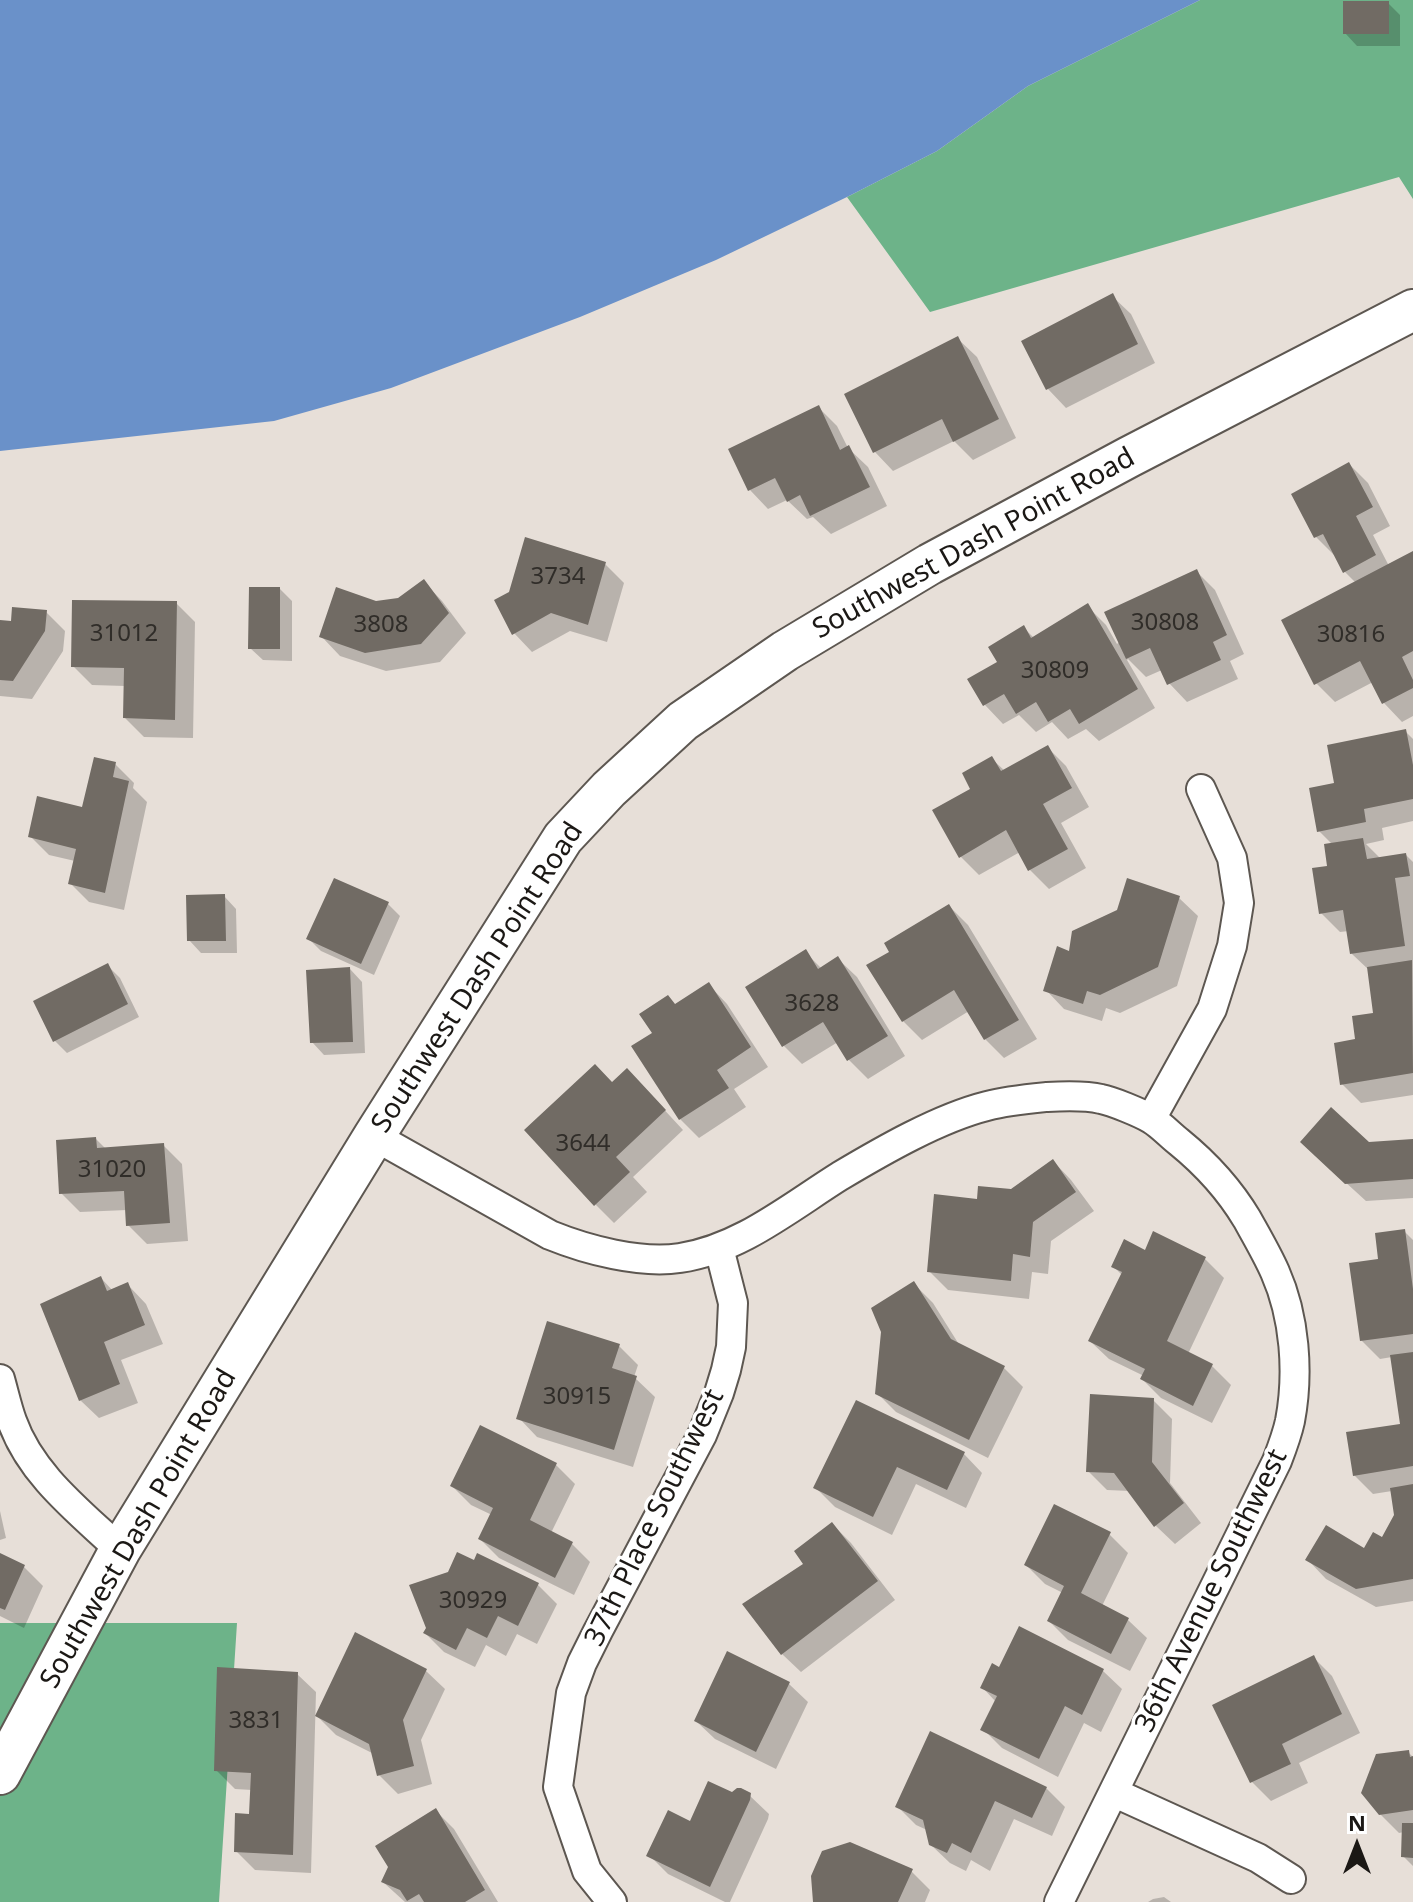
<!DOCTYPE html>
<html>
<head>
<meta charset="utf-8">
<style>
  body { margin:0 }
  #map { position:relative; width:1413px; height:1902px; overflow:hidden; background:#e7dfd8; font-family:"Noto Sans",sans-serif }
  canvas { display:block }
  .north { position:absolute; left:1317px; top:1806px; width:80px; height:80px; -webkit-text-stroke:6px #fff; paint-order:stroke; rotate:0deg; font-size:22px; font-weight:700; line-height:32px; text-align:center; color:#1b1815 }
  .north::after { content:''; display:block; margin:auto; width:28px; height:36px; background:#1b1815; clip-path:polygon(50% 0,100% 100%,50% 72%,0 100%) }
</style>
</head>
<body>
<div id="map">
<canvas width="1413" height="1902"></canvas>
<div class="north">N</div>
</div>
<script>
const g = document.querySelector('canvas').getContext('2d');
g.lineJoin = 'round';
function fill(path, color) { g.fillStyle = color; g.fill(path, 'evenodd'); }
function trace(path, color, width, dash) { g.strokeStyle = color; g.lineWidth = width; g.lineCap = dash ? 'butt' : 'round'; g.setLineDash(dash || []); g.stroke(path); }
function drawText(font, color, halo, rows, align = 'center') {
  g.font = font + ' "Noto Sans",sans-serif'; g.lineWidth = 7; g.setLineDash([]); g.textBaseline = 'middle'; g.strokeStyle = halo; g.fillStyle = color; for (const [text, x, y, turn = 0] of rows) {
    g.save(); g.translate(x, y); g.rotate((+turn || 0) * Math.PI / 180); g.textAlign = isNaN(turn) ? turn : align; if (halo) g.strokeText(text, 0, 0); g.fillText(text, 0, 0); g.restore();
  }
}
fill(new Path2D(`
  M 1200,0 L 1413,0 L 1413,199 L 1399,177 L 930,312 L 847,197 L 937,151 L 1028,86 Z
  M 0,1623 L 237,1623 L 219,1902 L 0,1902 Z`), '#6db389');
fill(new Path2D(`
  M 0,0 L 1200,0 L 1028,86 L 937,151 L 847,197 L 716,260 L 580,317 L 391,388 L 274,421 L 0,451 Z`), '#6a91c9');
fill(new Path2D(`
  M 1388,3 L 1400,15 L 1400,46 L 1357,46 L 1345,33 Z
  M 1112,296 L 1131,314 L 1155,363 L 1066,408 L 1048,389 Z
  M 958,339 L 977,357 L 1016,438 L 973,460 L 954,441 L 893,471 L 875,452 L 846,395 Z
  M 818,407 L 837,426 L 848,448 L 868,467 L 887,506 L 831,534 L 813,517 L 807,519 L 787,500 L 768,509 L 750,490 Z
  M 1349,464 L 1368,483 L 1390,526 L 1373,535 L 1389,566 L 1413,553 L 1413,716 L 1402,722 L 1384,703 L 1373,682 L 1335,702 L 1316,683 L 1356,583 L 1345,572 L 1335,556 L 1316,537 Z
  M 605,564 L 624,583 L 607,642 L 570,631 L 532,652 L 514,633 Z
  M 1196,571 L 1215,590 L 1244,654 L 1230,661 L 1238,679 L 1187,702 L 1169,683 L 1162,670 L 1146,677 L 1128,659 L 1127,660 L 1155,708 L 1099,741 L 1086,729 L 1068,739 L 1052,722 L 1036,732 L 1019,715 L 1003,724 L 985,705 L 999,663 L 1024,628 L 1034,638 L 1087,606 L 1106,625 L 1117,644 Z
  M 424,582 L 442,601 L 466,633 L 440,662 L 386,671 L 340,656 L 322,637 L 376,603 L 399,600 Z
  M 280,589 L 292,601 L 292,661 L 263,660 L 250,648 Z
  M 176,603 L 195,622 L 193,738 L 144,737 L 125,718 L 125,686 L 92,685 L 73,666 Z
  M 46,612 L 65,631 L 63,651 L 32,699 L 0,696 L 0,622 L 13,623 Z
  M 1405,731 L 1413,739 L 1413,821 L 1382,828 L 1384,840 L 1366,844 L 1381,859 L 1406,855 L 1413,862 L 1413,1095 L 1361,1103 L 1342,1084 L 1357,1041 L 1376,1014 L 1370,971 L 1352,954 L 1349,931 L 1340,932 L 1321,913 L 1333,845 L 1319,831 L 1336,785 Z
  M 1047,747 L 1066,766 L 1089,807 L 1061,823 L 1086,868 L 1049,889 L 1030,870 L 1020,852 L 979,875 L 960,856 L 973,790 L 992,759 L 1005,771 Z
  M 115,764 L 134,783 L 133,788 L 147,802 L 124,910 L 89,902 L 70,883 L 75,861 L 49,855 L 30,836 L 84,810 Z
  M 224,896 L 236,909 L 237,953 L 201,953 L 189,940 Z
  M 1179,898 L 1198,916 L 1177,986 L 1120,1013 L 1106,1008 L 1102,1021 L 1064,1009 L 1046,990 L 1071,953 Z
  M 388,904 L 400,916 L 374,975 L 321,951 L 309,939 Z
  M 949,906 L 968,925 L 1037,1039 L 1004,1058 L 985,1039 L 969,1011 L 922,1040 L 903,1021 L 891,952 Z
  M 805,952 L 822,969 L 838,959 L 857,977 L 905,1056 L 868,1079 L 849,1060 L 838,1042 L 802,1064 L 784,1046 Z
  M 108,966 L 120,978 L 139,1017 L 67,1053 L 54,1040 Z
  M 350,969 L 362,982 L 365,1053 L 324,1055 L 312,1042 Z
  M 709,985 L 727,1004 L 768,1067 L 734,1089 L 746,1107 L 699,1138 L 680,1119 L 654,1034 L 676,1006 Z
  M 613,1085 L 646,1090 L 683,1130 L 633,1177 L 647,1192 L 614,1223 L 595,1204 Z
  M 96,1139 L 106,1149 L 163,1145 L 182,1164 L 188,1241 L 147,1244 L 128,1225 L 127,1210 L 80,1212 L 61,1193 Z
  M 1413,1141 L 1413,1198 L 1366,1201 L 1321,1160 L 1368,1144 Z
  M 1053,1161 L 1071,1180 L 1094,1211 L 1051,1241 L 1048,1274 L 1032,1272 L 1029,1299 L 948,1290 L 929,1271 L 979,1201 L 1012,1191 Z
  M 1404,1231 L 1413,1240 L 1413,1601 L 1376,1607 L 1326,1579 L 1308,1560 L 1365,1551 L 1383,1539 L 1396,1516 L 1392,1491 L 1373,1494 L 1354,1475 L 1402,1426 L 1392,1357 L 1380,1359 L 1361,1340 L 1380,1260 Z
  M 1154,1234 L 1205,1259 L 1224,1278 L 1188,1354 L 1212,1366 L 1231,1385 L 1212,1423 L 1161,1398 L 1142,1379 L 1144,1376 L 1109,1359 L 1090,1341 L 1122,1275 L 1113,1266 L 1146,1252 Z
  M 101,1278 L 113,1291 L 128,1285 L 146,1304 L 163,1344 L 121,1360 L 138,1403 L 99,1418 L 80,1400 Z
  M 914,1284 L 933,1303 L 960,1346 L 1004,1368 L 1023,1387 L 988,1458 L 896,1412 L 877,1393 Z
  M 619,1346 L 638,1365 L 634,1377 L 655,1397 L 633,1467 L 537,1437 L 519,1418 Z
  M 1153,1400 L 1172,1419 L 1170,1483 L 1201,1523 L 1175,1544 L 1156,1526 L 1130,1491 L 1107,1490 L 1088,1471 Z
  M 857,1402 L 964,1454 L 982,1473 L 966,1508 L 916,1484 L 892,1535 L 835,1507 L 816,1488 Z
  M 556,1465 L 575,1484 L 551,1533 L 571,1543 L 590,1562 L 574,1595 L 499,1558 L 480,1539 L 492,1515 L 471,1505 L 452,1486 Z
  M 0,1511 L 6,1538 L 0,1540 Z
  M 832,1524 L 851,1543 L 895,1600 L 801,1672 L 782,1654 L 806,1565 Z
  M 1109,1534 L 1128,1553 L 1102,1606 L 1128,1620 L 1147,1638 L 1130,1671 L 1068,1640 L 1049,1621 L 1063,1593 L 1045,1584 L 1026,1565 Z
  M 0,1555 L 24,1567 L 43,1586 L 24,1628 L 0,1616 Z
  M 449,1573 L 538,1585 L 557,1604 L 537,1644 L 517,1634 L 506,1656 L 486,1645 L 475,1667 L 444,1652 L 425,1633 Z
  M 1313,1657 L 1332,1676 L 1360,1733 L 1299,1763 L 1308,1783 L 1271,1801 L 1252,1782 L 1215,1706 Z
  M 1000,1670 L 1103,1671 L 1122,1689 L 1101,1732 L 1084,1723 L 1058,1777 L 1002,1748 L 983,1729 L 996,1702 L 982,1687 Z
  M 426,1671 L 445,1689 L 421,1740 L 432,1784 L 398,1794 L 379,1775 L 374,1754 L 336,1735 L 317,1716 Z
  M 297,1674 L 316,1692 L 311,1873 L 255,1870 L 236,1851 L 251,1816 L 252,1790 L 235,1789 L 216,1770 Z
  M 789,1684 L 808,1702 L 776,1769 L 715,1739 L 696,1721 Z
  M 1408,1752 L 1413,1757 L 1413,1866 L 1403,1856 L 1404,1832 L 1399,1833 L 1380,1814 Z
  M 1046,1788 L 1065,1807 L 1052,1836 L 1014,1819 L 990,1871 L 971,1860 L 966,1871 L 950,1863 L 930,1844 L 927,1830 L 916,1825 L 897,1806 Z
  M 733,1794 L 749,1795 L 769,1814 L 768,1819 L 730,1902 L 725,1902 L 668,1874 L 649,1855 Z
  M 436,1811 L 454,1829 L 498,1902 L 405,1902 L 383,1882 Z
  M 911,1871 L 930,1890 L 925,1902 L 815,1902 Z
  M 1164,1897 L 1171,1902 L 1148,1902 L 1153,1899 Z`), '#0003');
fill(new Path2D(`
  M 1343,1 L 1389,1 L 1389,34 L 1343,34 Z
  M 1113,293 L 1138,344 L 1046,390 L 1021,341 Z
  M 958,336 L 999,419 L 953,442 L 942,419 L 873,453 L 844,394 Z
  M 819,405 L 840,450 L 849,445 L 870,487 L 810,516 L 800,495 L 787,502 L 775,478 L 748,491 L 728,449 Z
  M 1349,462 L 1373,507 L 1356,516 L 1376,555 L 1343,573 L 1323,534 L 1314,538 L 1291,494 Z
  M 525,537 L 606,562 L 588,625 L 551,613 L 512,635 L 494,600 L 509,592 Z
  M 1413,551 L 1413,651 L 1402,657 L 1413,680 L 1413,688 L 1382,704 L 1360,661 L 1314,685 L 1281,620 Z
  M 1197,569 L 1227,635 L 1213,642 L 1221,660 L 1167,685 L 1150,648 L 1126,659 L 1104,612 Z
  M 424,579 L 449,613 L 421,644 L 365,653 L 319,637 L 336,587 L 376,601 L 398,598 Z
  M 249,587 L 280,587 L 280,649 L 248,649 Z
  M 72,600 L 177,601 L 175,720 L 123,718 L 124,668 L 71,667 Z
  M 1088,603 L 1138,689 L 1079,724 L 1070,709 L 1048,722 L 1036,702 L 1016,714 L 1004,694 L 983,706 L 967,679 L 997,662 L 988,647 L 1024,625 L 1031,638 Z
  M 12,607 L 47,610 L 45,631 L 13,681 L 0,680 L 0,620 L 11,621 Z
  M 1406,729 L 1413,765 L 1413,799 L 1364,809 L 1366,822 L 1317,832 L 1309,788 L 1334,783 L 1327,745 Z
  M 1048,745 L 1072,788 L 1043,804 L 1068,849 L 1028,871 L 1006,830 L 959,858 L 932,810 L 970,789 L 962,773 L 992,756 L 1001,771 Z
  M 94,757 L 116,762 L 113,777 L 129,781 L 105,893 L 68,884 L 76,849 L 28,837 L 37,796 L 82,807 Z
  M 1363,838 L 1367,859 L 1406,853 L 1410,876 L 1395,878 L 1405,946 L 1350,954 L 1343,910 L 1319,914 L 1312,868 L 1327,866 L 1324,844 Z
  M 334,878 L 389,902 L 361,964 L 306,939 Z
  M 1127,878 L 1180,896 L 1158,967 L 1100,995 L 1087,991 L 1083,1004 L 1043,991 L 1057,946 L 1069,951 L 1072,931 L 1117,910 Z
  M 225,894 L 226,941 L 187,941 L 186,895 Z
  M 949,904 L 1019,1020 L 984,1040 L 954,990 L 902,1022 L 866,965 L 889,952 L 884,943 Z
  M 806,949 L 818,969 L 838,956 L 888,1036 L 847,1061 L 823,1022 L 782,1047 L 745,987 Z
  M 1412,960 L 1413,1073 L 1340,1085 L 1334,1043 L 1355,1039 L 1352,1016 L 1373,1013 L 1367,967 Z
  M 108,963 L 128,1004 L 53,1042 L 33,1001 Z
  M 350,967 L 353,1042 L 310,1043 L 306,970 Z
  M 709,982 L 751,1047 L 717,1070 L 729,1088 L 679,1120 L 631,1046 L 652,1033 L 639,1014 L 668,995 L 675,1004 Z
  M 595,1064 L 612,1082 L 627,1068 L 666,1110 L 616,1157 L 630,1172 L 594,1206 L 524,1130 Z
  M 1331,1107 L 1369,1142 L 1413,1139 L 1413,1179 L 1345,1184 L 1300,1142 Z
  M 96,1137 L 97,1148 L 164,1143 L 170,1223 L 126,1226 L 124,1191 L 59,1194 L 56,1140 Z
  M 1053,1159 L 1076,1192 L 1033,1222 L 1030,1257 L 1013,1254 L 1011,1281 L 927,1272 L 934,1194 L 977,1199 L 978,1186 L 1011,1189 Z
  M 1405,1229 L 1413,1289 L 1413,1334 L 1360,1341 L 1349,1263 L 1378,1259 L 1375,1233 Z
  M 1153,1231 L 1206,1257 L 1167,1341 L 1213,1364 L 1193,1406 L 1140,1379 L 1145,1369 L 1088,1341 L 1122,1272 L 1111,1267 L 1124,1239 L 1145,1250 Z
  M 101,1276 L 107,1291 L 128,1282 L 145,1325 L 104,1342 L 120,1384 L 79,1401 L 40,1304 Z
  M 914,1281 L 951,1339 L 1005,1366 L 969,1440 L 875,1394 L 881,1332 L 871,1308 Z
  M 547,1321 L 620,1344 L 612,1368 L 637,1376 L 614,1450 L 516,1419 Z
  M 1413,1352 L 1413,1466 L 1353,1476 L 1346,1432 L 1400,1424 L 1390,1355 Z
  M 1090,1394 L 1154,1398 L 1152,1462 L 1184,1503 L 1154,1527 L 1114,1473 L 1086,1472 Z
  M 856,1400 L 965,1452 L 947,1490 L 897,1467 L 873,1517 L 813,1488 Z
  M 480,1425 L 557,1463 L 530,1520 L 573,1542 L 555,1578 L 478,1539 L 493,1508 L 450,1486 Z
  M 1413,1484 L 1413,1579 L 1356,1589 L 1305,1560 L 1326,1525 L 1364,1548 L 1373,1532 L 1382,1537 L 1394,1515 L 1390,1488 Z
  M 1054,1504 L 1111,1532 L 1081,1593 L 1129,1618 L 1111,1654 L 1047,1621 L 1064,1586 L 1024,1565 Z
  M 832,1522 L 878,1581 L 781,1655 L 742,1604 L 803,1564 L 794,1551 Z
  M 457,1552 L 474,1560 L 477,1553 L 539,1583 L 518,1626 L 498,1616 L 487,1638 L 467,1628 L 456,1650 L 423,1633 L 426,1628 L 409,1585 L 448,1572 Z
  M 0,1553 L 25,1565 L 5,1610 L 0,1608 Z
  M 1019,1626 L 1104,1669 L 1082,1715 L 1065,1706 L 1039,1759 L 980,1730 L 997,1696 L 980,1688 L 992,1663 L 999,1667 Z
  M 355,1632 L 427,1669 L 403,1720 L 414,1766 L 377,1776 L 369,1744 L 315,1716 Z
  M 727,1651 L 790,1682 L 756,1752 L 694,1721 Z
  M 1314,1655 L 1342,1714 L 1282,1744 L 1291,1764 L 1250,1783 L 1212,1705 Z
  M 217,1667 L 298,1672 L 293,1855 L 234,1852 L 235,1813 L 249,1814 L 251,1773 L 214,1771 Z
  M 930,1731 L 1047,1787 L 1032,1818 L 995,1801 L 971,1853 L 952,1843 L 947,1853 L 929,1845 L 923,1820 L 895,1807 Z
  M 1409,1750 L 1410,1757 L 1413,1756 L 1413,1810 L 1379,1815 L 1361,1793 L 1376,1754 Z
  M 708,1781 L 732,1792 L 737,1788 L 741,1788 L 751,1793 L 750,1800 L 710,1887 L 646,1856 L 668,1810 L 690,1821 Z
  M 436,1808 L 485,1890 L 465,1902 L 424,1902 L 419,1894 L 407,1901 L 400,1890 L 381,1882 L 388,1867 L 375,1846 Z
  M 1402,1823 L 1413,1823 L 1413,1858 L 1401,1857 Z
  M 850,1842 L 913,1869 L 898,1902 L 813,1902 L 811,1876 L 822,1851 Z`), '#716b64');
const street = new Path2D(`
  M 1151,1119 L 1212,1009 L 1232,946 L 1239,903 L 1232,858 L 1201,789
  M 374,1136 L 550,1235 C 587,1250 640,1264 680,1258 C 740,1249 789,1208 840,1176 C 882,1151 939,1118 987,1106 C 1006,1101 1027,1099 1047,1097 C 1064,1096 1084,1095 1101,1099 C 1112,1101 1141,1113 1151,1119 C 1161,1125 1170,1135 1179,1142 C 1206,1164 1229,1189 1247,1219 C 1257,1237 1267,1254 1275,1272 C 1295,1317 1299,1373 1290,1421 C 1287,1435 1282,1448 1277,1461 L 1059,1902
  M 0,1379 C 4,1393 7,1407 12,1421 C 31,1475 80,1512 120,1550
  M 1115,1793 L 1258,1858 L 1291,1879
  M 612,1902 L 587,1871 L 558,1787 L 571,1693 L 582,1663 L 598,1631 L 702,1435 L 719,1393 L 726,1370 L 731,1347 L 733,1303 L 719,1248`);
const secondary = new Path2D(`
  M 0,1774 L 120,1550 L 374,1136 L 563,838 L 609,789 L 683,721 L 785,651 L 930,564 L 1129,457 L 1413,310`);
trace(street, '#5d5751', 32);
trace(secondary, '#5d5751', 44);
trace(street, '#fff', 28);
trace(secondary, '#fff', 40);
drawText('24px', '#302d29', null, [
  ["3734",558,577],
  ["30808",1165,623],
  ["3808",381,625],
  ["31012",124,634],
  ["30816",1351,635],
  ["30809",1055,671],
  ["3628",812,1004],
  ["3644",583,1144],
  ["31020",112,1170],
  ["30915",577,1397],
  ["30929",473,1601],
  ["3831",256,1721]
]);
drawText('28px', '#1b1815', '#fff', [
  ["Southwest Dash Point Road",974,544,-29],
  ["Southwest Dash Point Road",478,978,-57],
  ["37th Place Southwest",655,1518,-64],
  ["Southwest Dash Point Road",139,1529,-60],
  ["36th Avenue Southwest",1212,1591,-64]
]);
</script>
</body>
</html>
